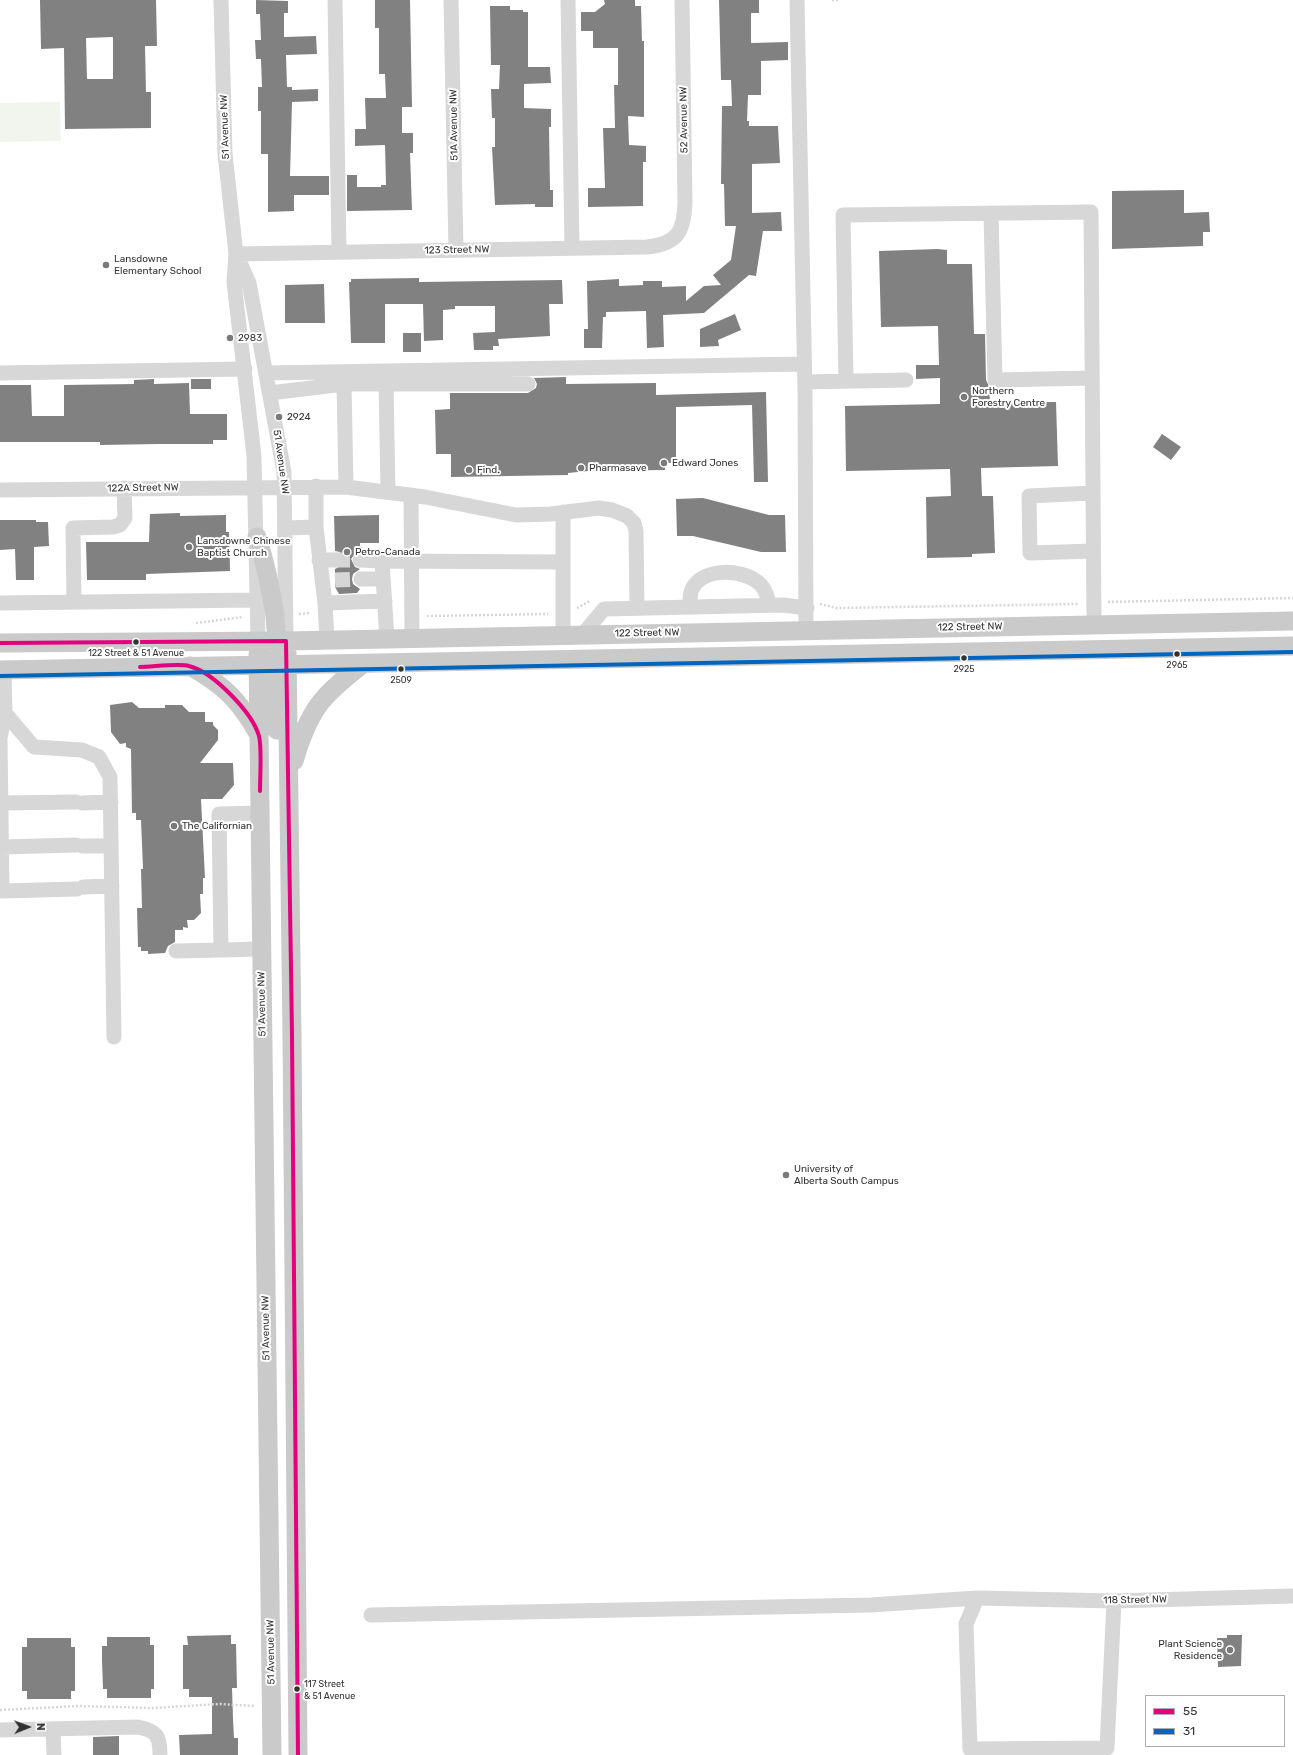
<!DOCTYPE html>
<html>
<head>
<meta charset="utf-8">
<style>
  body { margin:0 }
  #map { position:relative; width:1293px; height:1755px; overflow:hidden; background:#fff; font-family:Rubik,sans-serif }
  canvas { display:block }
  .legend { position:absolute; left:1145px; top:1695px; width:140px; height:52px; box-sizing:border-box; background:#fff; border:1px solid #adadad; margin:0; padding:5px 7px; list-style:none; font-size:12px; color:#333 }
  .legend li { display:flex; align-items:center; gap:8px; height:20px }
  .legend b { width:20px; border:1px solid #adadad }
  .north { position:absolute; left:8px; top:1707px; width:40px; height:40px; -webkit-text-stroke:3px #fff; paint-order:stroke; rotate:89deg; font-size:11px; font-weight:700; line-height:16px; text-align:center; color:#333 }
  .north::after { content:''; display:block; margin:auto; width:14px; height:18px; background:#333; clip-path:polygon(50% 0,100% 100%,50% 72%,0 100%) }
</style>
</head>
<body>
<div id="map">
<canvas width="1293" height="1755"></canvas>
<ul class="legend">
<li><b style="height:5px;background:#e5007d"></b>55</li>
<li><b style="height:5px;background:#0065bd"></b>31</li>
</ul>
<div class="north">N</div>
</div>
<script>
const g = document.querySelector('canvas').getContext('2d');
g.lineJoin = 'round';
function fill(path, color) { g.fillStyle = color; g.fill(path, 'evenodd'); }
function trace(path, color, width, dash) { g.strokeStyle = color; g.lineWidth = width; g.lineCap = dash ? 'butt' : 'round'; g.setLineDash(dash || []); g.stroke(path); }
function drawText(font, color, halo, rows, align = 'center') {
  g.font = font + ' Rubik,sans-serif'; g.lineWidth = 4; g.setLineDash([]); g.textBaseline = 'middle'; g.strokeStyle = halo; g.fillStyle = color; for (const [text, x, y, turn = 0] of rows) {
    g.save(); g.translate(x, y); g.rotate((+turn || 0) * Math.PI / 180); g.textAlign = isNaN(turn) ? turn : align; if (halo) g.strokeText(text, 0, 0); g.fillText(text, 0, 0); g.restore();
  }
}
fill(new Path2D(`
  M 60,102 L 61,141 L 0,142 L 0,103 Z`), '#f1f5ed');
fill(new Path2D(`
  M 40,0 L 156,0 L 157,46 L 145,46 L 146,92 L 151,92 L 151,128 L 65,129 L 64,48 L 41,49 ZM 113,37 L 113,79 L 87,79 L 86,38 Z
  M 256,0 L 288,1 L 288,13 L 284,13 L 284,37 L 316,36 L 317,54 L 286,55 L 287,87 L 292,87 L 292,90 L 318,89 L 318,101 L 292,102 L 290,176 L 329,176 L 329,195 L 294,195 L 294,211 L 268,212 L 268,154 L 261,154 L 261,111 L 258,111 L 258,87 L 262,87 L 261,59 L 256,59 L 255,40 L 261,40 L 260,14 L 256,14 Z
  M 375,0 L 410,0 L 412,107 L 402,107 L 402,133 L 413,133 L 413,153 L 410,153 L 412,210 L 347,211 L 347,175 L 357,175 L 357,187 L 381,187 L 381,185 L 386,185 L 385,145 L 355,146 L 355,129 L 366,129 L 365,98 L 386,98 L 385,74 L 379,74 L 379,28 L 375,28 Z
  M 604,0 L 635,0 L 635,6 L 641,6 L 642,41 L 644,41 L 644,117 L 628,116 L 629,145 L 646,146 L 646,162 L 643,162 L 643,206 L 588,207 L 588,188 L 605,188 L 603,128 L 615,128 L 614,85 L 618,85 L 618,48 L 593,48 L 593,31 L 581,31 L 581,12 L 595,12 L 605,4 Z
  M 719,0 L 759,0 L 759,13 L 751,13 L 751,43 L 788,42 L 788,60 L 761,61 L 761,95 L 748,95 L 747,121 L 749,121 L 749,126 L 778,126 L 779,145 L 780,163 L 752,164 L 752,213 L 781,212 L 782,231 L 763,231 L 756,276 L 749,275 L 704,313 L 663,315 L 664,347 L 647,348 L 646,311 L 606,312 L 606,317 L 603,317 L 602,348 L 584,348 L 584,329 L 588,329 L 587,281 L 619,279 L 619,286 L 643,285 L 643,281 L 662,281 L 662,287 L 686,286 L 686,301 L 704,286 L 721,285 L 713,275 L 731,260 L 736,226 L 725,226 L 724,184 L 721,184 L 722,106 L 732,106 L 731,80 L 721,80 Z
  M 490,6 L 510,6 L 510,10 L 523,10 L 523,12 L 528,12 L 528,67 L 550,67 L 551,83 L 524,84 L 524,108 L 551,109 L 551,127 L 549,127 L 550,190 L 553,190 L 553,207 L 535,207 L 535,204 L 495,205 L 492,147 L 495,147 L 495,118 L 492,118 L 491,89 L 499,89 L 500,65 L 491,65 Z
  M 1184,190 L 1184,213 L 1209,212 L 1210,232 L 1203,232 L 1203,246 L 1112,249 L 1112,191 Z
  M 938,249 L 947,250 L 947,264 L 972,264 L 974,334 L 985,334 L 986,380 L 989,386 L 990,402 L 1056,402 L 1058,466 L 981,468 L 982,496 L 993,496 L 995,553 L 972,554 L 972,557 L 927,558 L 926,497 L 951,496 L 950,469 L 846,471 L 845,406 L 940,404 L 940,378 L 916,379 L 916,365 L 939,365 L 938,326 L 881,327 L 879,251 Z
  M 419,278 L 419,282 L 562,280 L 563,304 L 549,304 L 550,336 L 498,339 L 499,346 L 493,346 L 493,350 L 474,350 L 473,333 L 495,332 L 495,306 L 455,306 L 455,309 L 443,310 L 443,340 L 424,341 L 423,304 L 385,304 L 385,343 L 351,343 L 349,282 L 351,282 L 351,279 Z
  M 324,284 L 325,323 L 285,323 L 285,285 Z
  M 735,314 L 741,330 L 718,340 L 719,346 L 700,347 L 700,329 Z
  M 403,333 L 421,333 L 421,352 L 403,352 Z
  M 566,377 L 566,384 L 656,383 L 656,395 L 766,392 L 768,482 L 754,482 L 752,405 L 676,407 L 676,463 L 665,463 L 665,470 L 588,471 L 568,473 L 568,475 L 451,477 L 451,454 L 436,454 L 435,410 L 450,409 L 450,393 L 528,393 L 536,388 L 537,384 L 534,378 Z
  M 154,379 L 154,384 L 189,383 L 190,414 L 227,414 L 227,440 L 213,440 L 213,444 L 159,444 L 100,445 L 100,442 L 0,442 L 0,385 L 31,385 L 32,416 L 64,416 L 64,385 L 134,384 L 134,380 Z
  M 191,379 L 211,379 L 211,389 L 191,389 Z
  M 1162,434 L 1181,447 L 1171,460 L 1153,447 Z
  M 703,498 L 769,515 L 785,515 L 786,552 L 761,552 L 693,536 L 677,536 L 676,499 Z
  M 180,513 L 180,516 L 226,515 L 226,532 L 229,532 L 230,571 L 146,574 L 146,580 L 87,580 L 86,542 L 149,542 L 150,514 Z
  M 379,515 L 379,543 L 360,543 L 360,551 L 356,552 L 351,559 L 355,567 L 360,569 L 353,574 L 352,579 L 353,584 L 360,589 L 357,593 L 339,594 L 335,587 L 335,569 L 343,565 L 344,560 L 340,552 L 335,551 L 334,516 Z
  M 0,520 L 36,520 L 36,522 L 48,522 L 49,546 L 34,547 L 34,580 L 16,580 L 15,549 L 0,550 Z
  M 132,702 L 139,708 L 165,708 L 165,705 L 182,705 L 189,712 L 205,712 L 205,722 L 213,722 L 213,725 L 218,730 L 218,740 L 200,763 L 233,763 L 234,785 L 222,799 L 201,799 L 205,878 L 203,878 L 203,894 L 200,894 L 201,913 L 194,920 L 187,920 L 188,928 L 183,927 L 183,930 L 175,930 L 175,942 L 168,946 L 165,953 L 148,954 L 148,951 L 141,951 L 141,947 L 138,947 L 137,908 L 142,908 L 141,869 L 143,869 L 141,820 L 136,820 L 136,813 L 132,813 L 131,749 L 126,747 L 126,743 L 120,744 L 111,732 L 110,705 Z
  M 231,1635 L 231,1644 L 236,1644 L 237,1688 L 232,1688 L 233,1719 L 234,1738 L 238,1738 L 238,1755 L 180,1755 L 179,1735 L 212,1734 L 212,1697 L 189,1697 L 189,1689 L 183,1689 L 183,1645 L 188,1645 L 187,1636 Z
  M 1227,1635 L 1242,1635 L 1241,1666 L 1218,1667 L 1217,1638 L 1227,1638 Z
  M 107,1637 L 150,1637 L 150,1645 L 154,1645 L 154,1689 L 151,1689 L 151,1698 L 107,1698 L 107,1689 L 103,1689 L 102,1660 L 102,1646 L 107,1646 Z
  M 27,1638 L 71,1638 L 71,1647 L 75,1647 L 75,1691 L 71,1691 L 71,1699 L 27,1699 L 27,1691 L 22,1691 L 22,1647 L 27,1647 Z
  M 119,1736 L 119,1755 L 93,1755 L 93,1737 Z`), '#818181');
trace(new Path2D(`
  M 335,560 L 360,560
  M 335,580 L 361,579`), '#d6d6d6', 15, [15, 8]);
trace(new Path2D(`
  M 832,0 L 838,0
  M 1108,602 L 1293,598
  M 820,604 L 837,608 L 1079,604
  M 577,608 L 590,601
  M 299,614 L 310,613
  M 427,616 L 548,614
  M 196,623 L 243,617
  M 0,1710 L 78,1706 L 152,1708 L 220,1704 L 255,1706`), '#d6d6d6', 2.5, [2, 2]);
trace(new Path2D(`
  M 221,0 L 225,154 L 236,254 L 234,282 L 254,456 L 258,640
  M 335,0 L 339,252
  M 451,0 L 456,250
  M 568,0 L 572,248
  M 797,0 L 805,391 L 806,630
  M 991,213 L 995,380 L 1092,378
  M 236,254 L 647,247 C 677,244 684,232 685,203 L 682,0
  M 237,256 L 249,283 L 284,472 L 286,641
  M 0,373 L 245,369
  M 267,373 L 804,364
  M 846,381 L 843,215 L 1091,212 L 1094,625
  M 805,382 L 906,380
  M 344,384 L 346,487
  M 386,384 L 388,491
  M 270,393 L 344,384 L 528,384
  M 0,490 L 346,487 L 425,497 L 516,515 L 551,514 L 599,508 L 612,510 L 627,516 L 634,523 L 636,531 L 637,608
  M 1092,493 L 1029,496 L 1030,553 L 1093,551
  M 411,495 L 412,638
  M 316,527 L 325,603 L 327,640
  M 286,528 L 316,527 L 316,486
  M 319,560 L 335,560
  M 360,560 L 382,561 L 387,639
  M 382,561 L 563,562
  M 361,579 L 383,579
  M 74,602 L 73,528 L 113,527 L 120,525 L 125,518 L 124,488
  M 0,603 L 257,600
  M 325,603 L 385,601
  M 689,607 C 690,602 690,593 692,589 C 704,566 746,569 761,585 C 766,591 768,598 769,605
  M 583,634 L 604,609 L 783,605 L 807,608
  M 563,635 L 563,512
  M 4,670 L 5,713 L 0,738 L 2,891 L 77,889
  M 0,713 L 5,713 L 34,747 L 82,750 L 99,757 L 110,777 L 114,1037
  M 1,803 L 76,802
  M 82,803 L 111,802
  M 260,813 L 219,814 L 221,950 L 261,949
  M 82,846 L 111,846
  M 1,847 L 76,845
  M 83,887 L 112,886
  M 176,951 L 221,950
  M 977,1598 L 966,1624 L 970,1749 L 1107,1748 L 1114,1601
  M 371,1615 L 871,1605 L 977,1598 L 1114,1601 L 1293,1596
  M 53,1729 L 54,1755
  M 0,1730 L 138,1727 C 157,1731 160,1736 160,1755`), '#d7d7d7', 15);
trace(new Path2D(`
  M 257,537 C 265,562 271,589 275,616 C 276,629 276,640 281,652
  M 0,643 L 286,641 L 1293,621
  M 287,652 L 292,1035 L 298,1755
  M 258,654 L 272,1755
  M 267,660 L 270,666 L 277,730
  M 190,666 C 225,686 239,700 259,735
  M 0,670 L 1293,646
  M 294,761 C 309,710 321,696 363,664`), '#cacaca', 19);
trace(new Path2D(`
  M 0,643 L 286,641 L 292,1035 L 298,1755
  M 140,667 C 152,667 179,663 189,666 C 213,672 252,712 259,736 C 262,747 260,778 260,791`), '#e5007d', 4);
trace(new Path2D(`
  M 0,676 L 1293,652`), '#0065bd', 4);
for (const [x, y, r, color] of [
  [106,265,4,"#7a7a7a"],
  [230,338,4,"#7a7a7a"],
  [964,397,4,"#7a7a7a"],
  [279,417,4,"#7a7a7a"],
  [664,463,4,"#7a7a7a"],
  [581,468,4,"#7a7a7a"],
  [469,470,4,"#7a7a7a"],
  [189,547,4,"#7a7a7a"],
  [347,552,4,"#7a7a7a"],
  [136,642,3.5,"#333"],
  [1177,654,3.5,"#333"],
  [964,658,3.5,"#333"],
  [401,669,3.5,"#333"],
  [174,826,4,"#7a7a7a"],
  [786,1175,4,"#7a7a7a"],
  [1230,1650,4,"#7a7a7a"],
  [297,1689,3.5,"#333"]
]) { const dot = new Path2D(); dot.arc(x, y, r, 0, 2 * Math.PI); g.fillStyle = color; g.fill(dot); trace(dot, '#fff', 1.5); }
drawText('9px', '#333', '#fff', [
  ["122 Street & 51 Avenue",136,653],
  ["2965",1177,665],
  ["2925",964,669],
  ["2509",401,680],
  ["117 Street",304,1684,"left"],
  ["& 51 Avenue",304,1696,"left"]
]);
drawText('10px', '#333', '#fff', [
  ["52 Avenue NW",684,120,-91],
  ["51A Avenue NW",454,125,-91],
  ["51 Avenue NW",225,127,-92],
  ["123 Street NW",457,250,-1],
  ["51 Avenue NW",281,462,82],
  ["122A Street NW",143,488,-1],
  ["122 Street NW",970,627,-1],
  ["122 Street NW",647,633,-1],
  ["51 Avenue NW",262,1004,-91],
  ["51 Avenue NW",266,1328,-91],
  ["118 Street NW",1135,1600,-1],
  ["51 Avenue NW",271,1652,-91]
]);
drawText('10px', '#333', '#fff', [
  ["Lansdowne",114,259],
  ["Elementary School",114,271],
  ["2983",238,338],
  ["Northern",972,391],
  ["Forestry Centre",972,403],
  ["2924",287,417],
  ["Edward Jones",672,463],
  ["Pharmasave",589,468],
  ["Find.",477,470],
  ["Lansdowne Chinese",197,541],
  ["Baptist Church",197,553],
  ["Petro-Canada",355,552],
  ["The Californian",182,826],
  ["University of",794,1169],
  ["Alberta South Campus",794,1181],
  ["Plant Science",1222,1644,"right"],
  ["Residence",1222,1656,"right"]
], 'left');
</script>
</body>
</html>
